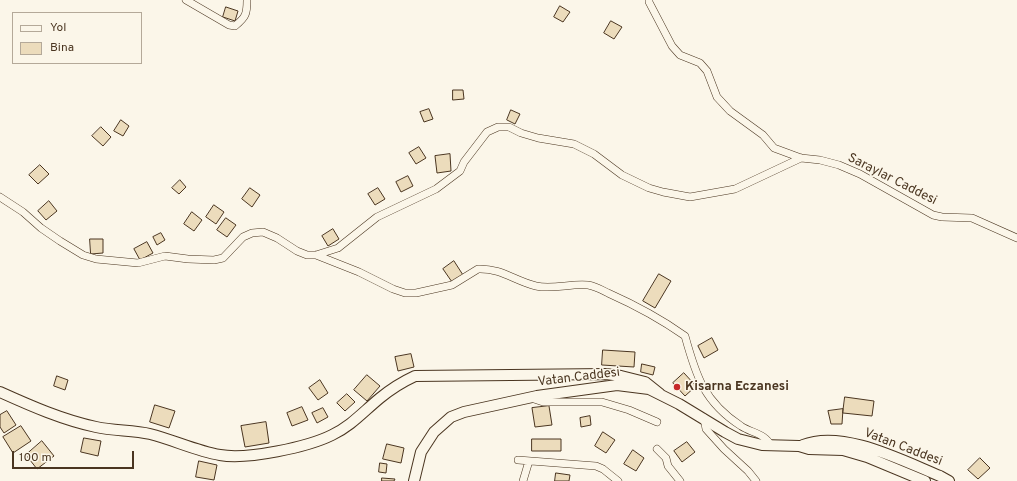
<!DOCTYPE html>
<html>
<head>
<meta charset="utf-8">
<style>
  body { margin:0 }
  #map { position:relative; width:1017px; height:481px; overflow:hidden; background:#fbf6e9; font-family:Overpass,sans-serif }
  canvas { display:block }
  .legend { position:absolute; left:12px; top:12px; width:130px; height:52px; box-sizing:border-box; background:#fbf6e9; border:1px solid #b4a999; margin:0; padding:5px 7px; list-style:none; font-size:12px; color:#4a3520 }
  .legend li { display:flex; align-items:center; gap:8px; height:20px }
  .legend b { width:20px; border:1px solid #b4a999 }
  .scale { position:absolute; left:12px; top:451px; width:122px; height:18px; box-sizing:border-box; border:2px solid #4a3520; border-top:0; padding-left:5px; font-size:12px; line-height:14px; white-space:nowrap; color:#4a3520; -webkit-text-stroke:3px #fbf6e9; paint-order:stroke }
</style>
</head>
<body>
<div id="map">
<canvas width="1017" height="481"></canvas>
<ul class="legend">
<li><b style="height:5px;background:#fbf6e9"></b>Yol</li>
<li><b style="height:11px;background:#ecdcbc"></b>Bina</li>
</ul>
<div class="scale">100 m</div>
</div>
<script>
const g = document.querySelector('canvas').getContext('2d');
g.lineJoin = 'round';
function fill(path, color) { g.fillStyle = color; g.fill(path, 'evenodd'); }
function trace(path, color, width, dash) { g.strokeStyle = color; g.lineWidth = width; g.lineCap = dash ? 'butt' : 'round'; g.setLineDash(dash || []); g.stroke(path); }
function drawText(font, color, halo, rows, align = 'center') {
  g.font = font + ' Overpass,sans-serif'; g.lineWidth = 3; g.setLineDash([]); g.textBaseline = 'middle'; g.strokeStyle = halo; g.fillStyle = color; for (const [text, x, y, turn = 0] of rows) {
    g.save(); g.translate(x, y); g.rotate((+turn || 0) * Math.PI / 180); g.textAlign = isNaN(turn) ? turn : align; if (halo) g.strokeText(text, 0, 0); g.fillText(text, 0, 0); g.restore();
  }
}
const building = new Path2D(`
  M 560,6 L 570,12 L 563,22 L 554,17 Z
  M 226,7 L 238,11 L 235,21 L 223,17 Z
  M 611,21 L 622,27 L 614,39 L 604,33 Z
  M 453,90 L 463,90 L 464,99 L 453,100 Z
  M 429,109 L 433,119 L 424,122 L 420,112 Z
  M 511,110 L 520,114 L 515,124 L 507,120 Z
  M 121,120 L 129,126 L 123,136 L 114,131 Z
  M 101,127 L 111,137 L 103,146 L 92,136 Z
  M 419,147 L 426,158 L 416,164 L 409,153 Z
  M 450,154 L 451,171 L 437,173 L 435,156 Z
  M 40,165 L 49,174 L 38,184 L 29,175 Z
  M 408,176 L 413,186 L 401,192 L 396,182 Z
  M 180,180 L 186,187 L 179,194 L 172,188 Z
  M 250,188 L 260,195 L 252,207 L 242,199 Z
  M 378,188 L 385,199 L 375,205 L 368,194 Z
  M 49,201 L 57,211 L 46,220 L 38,211 Z
  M 214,205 L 224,212 L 216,224 L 206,217 Z
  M 192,212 L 202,220 L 194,231 L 184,224 Z
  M 226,218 L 236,225 L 227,237 L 217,230 Z
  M 333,229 L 339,239 L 328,246 L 322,236 Z
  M 161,233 L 165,240 L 157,245 L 153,237 Z
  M 90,239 L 103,239 L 103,253 L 91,254 Z
  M 147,242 L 153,253 L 140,260 L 134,249 Z
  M 454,261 L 463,275 L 452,282 L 443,269 Z
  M 659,274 L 671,281 L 655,308 L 643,301 Z
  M 712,338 L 718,350 L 704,358 L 698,346 Z
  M 603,350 L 635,352 L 634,367 L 602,365 Z
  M 411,354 L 414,367 L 398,371 L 395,357 Z
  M 642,364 L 655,367 L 653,375 L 641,372 Z
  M 684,373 L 696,386 L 685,396 L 673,383 Z
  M 367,375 L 380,386 L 367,401 L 354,390 Z
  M 57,376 L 68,380 L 65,390 L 54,386 Z
  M 320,380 L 328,393 L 318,400 L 309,388 Z
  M 347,394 L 355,402 L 345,411 L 337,403 Z
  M 845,397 L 874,401 L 872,416 L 843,413 Z
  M 155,405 L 175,411 L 169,428 L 150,422 Z
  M 549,406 L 552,425 L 535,427 L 532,408 Z
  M 302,407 L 308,420 L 292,426 L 287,413 Z
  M 323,408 L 328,417 L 317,423 L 312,413 Z
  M 843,409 L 842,424 L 831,424 L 828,411 Z
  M 7,411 L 16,425 L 4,433 L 0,427 L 0,415 Z
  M 590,416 L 591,425 L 581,427 L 580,418 Z
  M 266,422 L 269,443 L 245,447 L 241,426 Z
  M 21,426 L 31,441 L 13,453 L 3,437 Z
  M 603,432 L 615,440 L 606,453 L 595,446 Z
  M 84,438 L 101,441 L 98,456 L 81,452 Z
  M 532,439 L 561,439 L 561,451 L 532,451 Z
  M 42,441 L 54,456 L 37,469 L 26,455 Z
  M 687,442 L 695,452 L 682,462 L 674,451 Z
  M 387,444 L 404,448 L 401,463 L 383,459 Z
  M 633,450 L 644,458 L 636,471 L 624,464 Z
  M 980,458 L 990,468 L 978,479 L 968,470 Z
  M 199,461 L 217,465 L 214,480 L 196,477 Z
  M 380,463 L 387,464 L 386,473 L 379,472 Z
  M 556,473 L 570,475 L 569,481 L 555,481 Z
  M 382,478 L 395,479 L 394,481 L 382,481 Z`);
fill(building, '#ecdcbc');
trace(building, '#4a3520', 1);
const street = new Path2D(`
  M 186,0 L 229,25 L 235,26 C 246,17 247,14 247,0
  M 649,0 L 649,2 L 672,46 L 680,55 L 700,63 L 707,71 L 717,97 L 730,111 L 763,135 L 774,148 L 801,158 L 820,160 L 839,165 L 860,174 L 933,215 L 942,217 L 972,218 L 1017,238
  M 0,197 L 23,212 L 41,228 L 60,241 L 83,255 L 96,259 L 138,263 L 165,256 L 188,259 L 214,260 L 223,258 L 243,237 L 252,233 L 263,232 L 277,238 L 297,251 L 307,255 L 316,255 L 338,248 L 377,217 L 436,189 L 460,171 L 464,162 L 487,132 L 498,127 L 509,127 L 521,133 L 538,138 L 574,144 L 594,154 L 622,175 L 649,188 L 663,192 L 690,197 L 735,189 L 801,158
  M 316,255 L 359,272 L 393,289 L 405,293 L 416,293 L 452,285 L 478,269 C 501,268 515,281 536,286 C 553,290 571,283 588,285 C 595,286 602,290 608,293 C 635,305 661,319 685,336 C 696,376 704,402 741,426 C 751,433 765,433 771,446
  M 531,398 L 543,402 L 602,402 L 629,410 L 657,422
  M 704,418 L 706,429 L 724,449 L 748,471 L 756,481
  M 657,449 L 666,458 L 668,466 L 680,481
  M 518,460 L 596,466 L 603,469 L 618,481
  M 523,481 L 529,461`);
const secondary = new Path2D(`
  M 0,392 C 31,406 63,420 96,427 C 114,431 133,430 150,434 C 174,440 196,451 220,455 C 247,460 308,447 332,435 C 351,426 363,412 380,398 C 391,389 402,382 415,376 L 606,374 L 621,376 L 645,382 L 660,394
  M 803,445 C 843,429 903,461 940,476 L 949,481
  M 414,481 L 421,452 L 434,432 L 451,417 L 464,412 L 537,396 L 617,385 L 649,389 L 679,404 L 725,432 L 738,439 L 762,445 L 799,446 L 809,449 L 843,450 L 867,457 L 925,481`);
trace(street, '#4a3520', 8);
trace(secondary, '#4a3520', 12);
trace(street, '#fbf6e9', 7);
trace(secondary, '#fbf6e9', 10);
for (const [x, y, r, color] of [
  [677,387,4,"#c62828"]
]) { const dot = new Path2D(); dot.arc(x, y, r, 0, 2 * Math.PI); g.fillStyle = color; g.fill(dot); trace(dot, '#fbf6e9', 1.5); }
drawText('13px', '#4a3520', '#fbf6e9', [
  ["Saraylar Caddesi",892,180,27],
  ["Vatan Caddesi",579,378,-7],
  ["Vatan Caddesi",903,448,21]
]);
drawText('bold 13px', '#4a3520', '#fbf6e9', [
  ["Kisarna Eczanesi",685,387]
], 'left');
</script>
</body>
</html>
